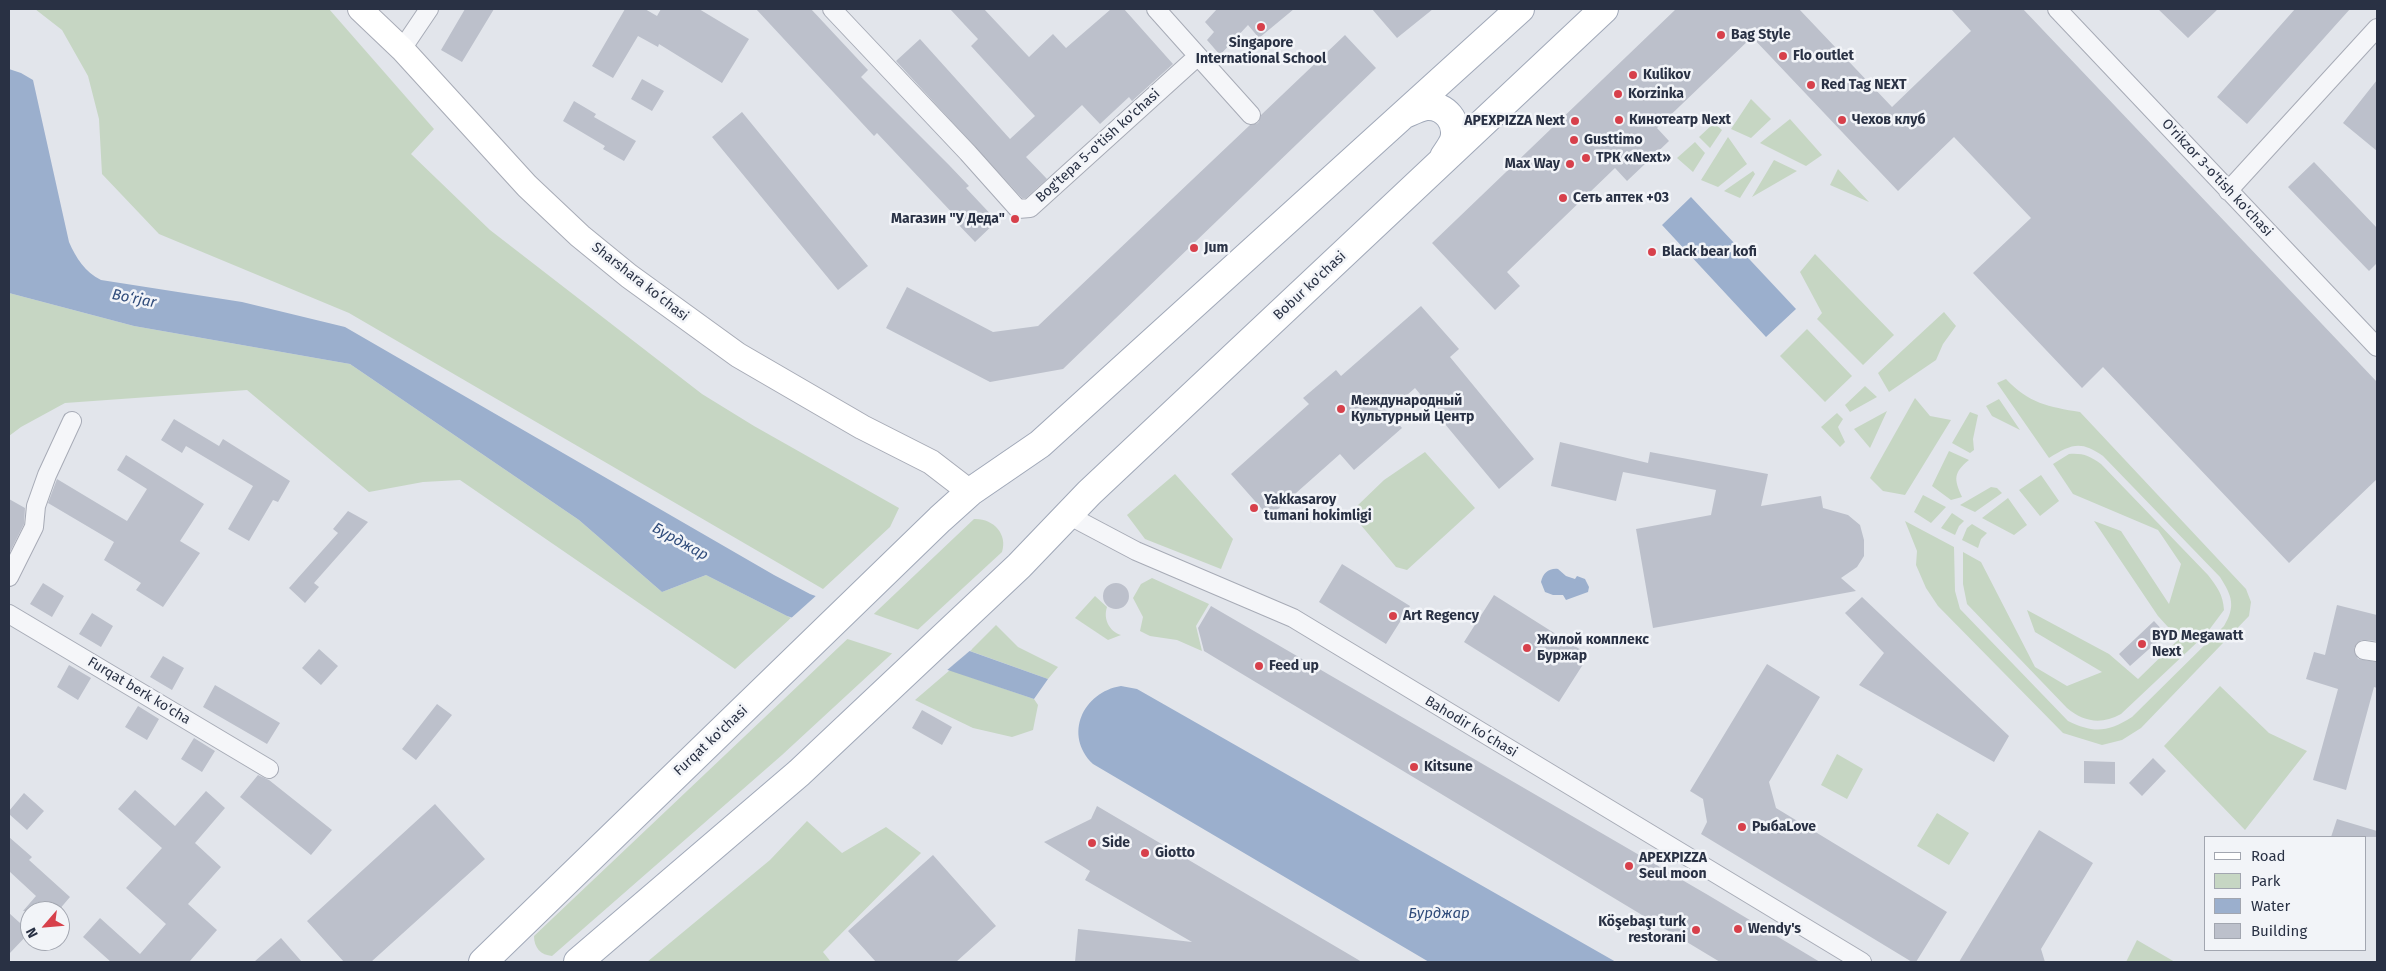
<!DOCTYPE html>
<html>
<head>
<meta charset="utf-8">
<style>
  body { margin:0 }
  #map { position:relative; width:2386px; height:971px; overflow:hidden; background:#e2e5eb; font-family:"Fira Sans",sans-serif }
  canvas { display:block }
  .frame { position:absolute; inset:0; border:10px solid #293144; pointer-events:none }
  .legend { position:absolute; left:2204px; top:836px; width:162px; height:115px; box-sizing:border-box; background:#f2f4f8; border:1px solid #a2a6b0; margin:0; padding:6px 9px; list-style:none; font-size:15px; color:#293144 }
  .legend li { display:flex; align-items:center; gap:10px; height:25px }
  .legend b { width:25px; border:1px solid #a2a6b0 }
  .north { position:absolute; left:20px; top:901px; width:50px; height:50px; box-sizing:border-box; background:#f2f4f8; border:1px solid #a2a6b0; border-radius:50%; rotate:243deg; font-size:14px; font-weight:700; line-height:20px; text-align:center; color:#293144 }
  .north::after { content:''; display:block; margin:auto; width:18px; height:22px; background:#d7404b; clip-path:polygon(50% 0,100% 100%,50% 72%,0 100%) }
</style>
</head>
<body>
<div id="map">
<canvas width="2386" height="971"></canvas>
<div class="frame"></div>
<ul class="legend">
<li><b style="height:6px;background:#fff"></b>Road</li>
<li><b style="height:14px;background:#c6d6c3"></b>Park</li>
<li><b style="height:14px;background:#9bafcd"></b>Water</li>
<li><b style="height:14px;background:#bcc0cb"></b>Building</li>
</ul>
<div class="north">N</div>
</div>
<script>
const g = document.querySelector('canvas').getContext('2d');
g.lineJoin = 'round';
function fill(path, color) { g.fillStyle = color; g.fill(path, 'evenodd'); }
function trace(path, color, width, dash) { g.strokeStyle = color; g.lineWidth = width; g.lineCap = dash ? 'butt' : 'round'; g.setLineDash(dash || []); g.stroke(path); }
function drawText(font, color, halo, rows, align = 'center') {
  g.font = font + ' "Fira Sans",sans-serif'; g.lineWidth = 5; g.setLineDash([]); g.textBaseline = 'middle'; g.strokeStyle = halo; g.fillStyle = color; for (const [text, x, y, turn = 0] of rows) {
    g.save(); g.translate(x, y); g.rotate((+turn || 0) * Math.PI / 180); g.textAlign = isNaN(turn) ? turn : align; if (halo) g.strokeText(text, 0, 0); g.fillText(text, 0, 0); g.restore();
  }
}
fill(new Path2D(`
  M 35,9 L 329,9 L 434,129 L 411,154 L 490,230 L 702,394 L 754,426 L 899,508 L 890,527 L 823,589 L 349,313 L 159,234 L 102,174 L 99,119 L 88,76 L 62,30 Z
  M 1751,99 L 1771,119 L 1751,138 L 1731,129 Z
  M 1790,119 L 1822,155 L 1806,166 L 1760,143 Z
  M 1714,123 L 1722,130 L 1710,148 L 1699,137 Z
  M 1728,137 L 1747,164 L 1718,187 L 1701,180 Z
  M 1695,142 L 1705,153 L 1693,172 L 1677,158 Z
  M 1774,160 L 1797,171 L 1752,197 Z
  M 1838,169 L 1869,202 L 1830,185 Z
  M 1753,171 L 1755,174 L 1740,198 L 1724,191 Z
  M 1815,254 L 1894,335 L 1863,365 L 1817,319 L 1822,313 L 1800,272 Z
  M 9,293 L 134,326 L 350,364 L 579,520 L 662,592 L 706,575 L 791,618 L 735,669 L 460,480 L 423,482 L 369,492 L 247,390 L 65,403 L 21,427 L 9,436 Z
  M 1944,312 L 1956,326 L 1943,344 L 1936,360 L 1889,392 L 1878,373 Z
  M 1807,329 L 1852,376 L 1825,402 L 1780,356 Z
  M 2006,379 C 2028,403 2049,407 2080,412 L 2246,589 L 2251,602 L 2249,616 L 2141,728 L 2122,740 L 2102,745 L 2063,733 L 1938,606 L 1926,588 L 1916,565 L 1917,551 L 1905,521 L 1954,547 L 1955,591 L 1960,609 L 2068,721 C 2093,733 2107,733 2132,717 L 2224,626 C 2236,606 2232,596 2220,577 L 2103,456 C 2081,440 2071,444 2049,458 L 1997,383 Z
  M 1865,386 L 1877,397 L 1850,412 L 1845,405 Z
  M 1915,398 L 1930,416 L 1951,420 L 1905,495 L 1883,491 L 1870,478 Z
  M 1999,399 L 2020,430 L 1992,416 L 1986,406 Z
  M 1887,411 L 1870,448 L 1854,429 Z
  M 1970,412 L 1978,415 L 1973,439 L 1974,450 L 1970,453 L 1952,443 Z
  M 1837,413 L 1843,419 L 1838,427 L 1845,442 L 1840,447 L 1821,427 Z
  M 1949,451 L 1969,460 C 1953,473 1954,479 1962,497 L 1951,500 L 1932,486 Z
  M 1425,452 L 1475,508 L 1407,570 L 1396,567 L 1355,518 L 1357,506 L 1384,480 Z
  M 2069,454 C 2083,453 2090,456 2101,464 L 2208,575 C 2217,587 2223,594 2224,610 L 2206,634 L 2121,714 C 2101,725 2084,722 2067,708 L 1967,604 L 1963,584 L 1963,552 L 1981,562 L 2035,667 L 2067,686 L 2102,672 L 2035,632 L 2027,610 L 2109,654 L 2138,679 L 2179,639 L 2158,616 L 2094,521 L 2121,531 L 2169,604 L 2181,564 L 2158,530 L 2073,494 L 2053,464 Z
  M 1175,474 L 1233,539 L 1221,569 L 1145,539 L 1127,515 Z
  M 2041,475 L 2059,501 L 2040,516 L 2019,490 Z
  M 1991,487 L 1997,488 L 2002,493 L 1975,512 L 1960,505 Z
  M 1923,495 L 1946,507 L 1931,523 L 1914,512 Z
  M 2008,498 L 2027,525 L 2014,535 L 1982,518 Z
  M 1952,513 L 1964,521 L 1959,526 L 1955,535 L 1941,528 Z
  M 974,519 C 993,518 1008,534 1002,552 L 782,755 L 552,956 C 541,955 534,948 534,936 Z
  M 1972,524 L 1987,533 L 1981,539 L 1978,548 L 1962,540 L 1967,528 Z
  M 1152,578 L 1209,604 L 1196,626 L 1202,651 L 1177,640 L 1150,636 L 1140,631 L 1143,617 L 1133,598 L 1141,584 Z
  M 1095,596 L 1107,607 C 1103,619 1109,631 1121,635 L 1108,640 L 1075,618 Z
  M 996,625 L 1018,647 L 1058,667 L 1048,679 L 970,651 Z
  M 950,670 L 1034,699 L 1038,705 L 1033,730 L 1012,737 L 973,728 L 915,700 Z
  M 2220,686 L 2269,733 L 2307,751 L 2245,830 L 2164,746 Z
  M 1837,754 L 1863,769 L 1847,799 L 1821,785 Z
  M 1937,813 L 1969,833 L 1949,865 L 1917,846 Z
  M 807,821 L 842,853 L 886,827 L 921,853 L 823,952 L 831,962 L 647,962 L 770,860 Z
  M 2137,940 L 2175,962 L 2126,962 Z`), '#c6d6c3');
fill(new Path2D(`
  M 9,69 L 21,73 L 33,80 L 69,242 C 76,258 85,272 101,280 L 242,302 L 345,327 L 774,575 L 810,594 L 1048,679 L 1034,699 L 787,616 L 706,575 L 662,592 L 579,520 L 350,364 L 134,326 L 9,293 Z
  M 1691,197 L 1796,309 L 1766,337 L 1662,225 Z
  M 1558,569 L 1566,576 L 1575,579 L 1577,576 L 1585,579 L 1589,587 L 1588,592 L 1566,600 L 1563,595 L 1553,595 L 1545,592 L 1541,582 C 1543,573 1549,568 1558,569 Z
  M 1121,686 L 1137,689 L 1616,962 L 1429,962 L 1093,764 C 1063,735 1083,692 1121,686 Z`), '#9bafcd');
fill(new Path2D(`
  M 818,594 L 972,649 L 946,671 L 789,620 Z`), '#e2e5eb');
fill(new Path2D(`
  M 465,9 L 494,9 L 462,62 L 441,50 Z
  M 625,9 L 645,9 L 657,16 L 661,9 L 699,9 L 749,39 L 722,83 L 659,44 L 658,47 L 638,36 L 613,78 L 592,66 Z
  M 756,9 L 811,9 L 868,70 L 861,77 L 949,165 L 969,186 L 966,188 L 997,221 L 975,242 L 955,221 L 958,219 L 877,133 L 874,136 Z
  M 950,9 L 984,9 L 1029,57 L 1053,34 L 1066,48 L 1111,9 L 1124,9 L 1173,64 L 1132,101 L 1129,97 L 1100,124 L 1082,105 L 1026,157 L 1047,179 L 1026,198 L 1022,198 L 896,61 L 920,39 L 1010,139 L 1035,116 L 971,46 L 978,39 Z
  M 1217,9 L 1294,9 L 1259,38 L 1248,25 L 1220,55 L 1207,40 L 1214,32 L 1205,22 Z
  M 1372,9 L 1433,9 L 1397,38 Z
  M 1676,9 L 1799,9 L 1892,107 L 1971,31 L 1951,9 L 2023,9 L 2377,382 L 2377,479 L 2289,563 L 2103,367 L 2082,388 L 1973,273 L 2031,218 L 1954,137 L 1898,191 L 1752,37 L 1657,128 L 1669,141 L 1646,163 L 1627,181 L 1615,168 L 1507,272 L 1520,286 L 1495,310 L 1432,243 Z
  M 2158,9 L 2218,9 L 2188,38 Z
  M 2295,9 L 2350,9 L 2247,124 L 2217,97 Z
  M 1345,35 L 1376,68 L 1063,369 L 990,382 L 886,328 L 907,287 L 993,332 L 1038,326 L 1250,125 L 1258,123 L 1261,115 Z
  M 642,79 L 664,91 L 652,111 L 631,99 Z
  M 2377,80 L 2377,151 L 2343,123 Z
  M 574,101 L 596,114 L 594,117 L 636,141 L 624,161 L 603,149 L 605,146 L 563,121 Z
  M 742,112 L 868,266 L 838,290 L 712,137 Z
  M 2314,162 L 2377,228 L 2377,263 L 2369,271 L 2288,187 Z
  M 1421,306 L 1459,349 L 1450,357 L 1534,459 L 1499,489 L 1415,388 L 1388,412 L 1402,428 L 1354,470 L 1340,454 L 1269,517 L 1231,474 L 1309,404 L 1303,398 L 1336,370 L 1341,376 Z
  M 174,419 L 219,446 L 223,439 L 290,481 L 278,502 L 273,500 L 249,541 L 228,529 L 253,486 L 186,446 L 182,453 L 161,440 Z
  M 1560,442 L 1648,463 L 1650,452 L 1768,474 L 1761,506 L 1821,496 L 1823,508 L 1848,515 L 1860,525 L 1864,540 L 1864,556 L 1857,567 L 1841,578 L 1856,591 L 1653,628 L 1636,529 L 1711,515 L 1716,490 L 1623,472 L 1616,501 L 1551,486 Z
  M 126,455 L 204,504 L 180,541 L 200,553 L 163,607 L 136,590 L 141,583 L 104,560 L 114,542 L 48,503 L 57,479 L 127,521 L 147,489 L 117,470 Z
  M 9,499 L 25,508 L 24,524 L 9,554 Z
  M 348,511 L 368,522 L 314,583 L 319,587 L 305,603 L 289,588 L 338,533 L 333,529 Z
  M 1342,564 L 1410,606 L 1386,644 L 1319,602 Z
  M1103 596a13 13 0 1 1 26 0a13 13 0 1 1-26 0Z
  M 43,583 L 64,596 L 52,617 L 30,604 Z
  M 1494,595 L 1589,655 L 1559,702 L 1464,642 Z
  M 1862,597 L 2009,736 L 1994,762 L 1859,685 L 1884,653 L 1845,613 Z
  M 2337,605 L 2377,615 L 2377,641 L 2361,640 L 2354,648 L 2358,659 L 2377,662 L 2377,688 L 2374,687 L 2346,790 L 2313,780 L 2338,689 L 2306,679 L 2314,652 L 2325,655 Z
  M 1211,606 L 1708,895 L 1820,962 L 1720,962 L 1204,651 L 1198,628 Z
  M 92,613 L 113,626 L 101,647 L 79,634 Z
  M 2154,621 L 2166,634 L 2130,666 L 2119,654 Z
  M 319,649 L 338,666 L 321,685 L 302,668 Z
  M 163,656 L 184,668 L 172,690 L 150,677 Z
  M 1767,664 L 1820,697 L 1769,782 L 1776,808 L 1947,912 L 1916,962 L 1912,962 L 1701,834 L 1707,822 L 1703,799 L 1690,791 Z
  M 69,665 L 91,678 L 78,700 L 57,687 Z
  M 215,685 L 280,723 L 267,744 L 203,707 Z
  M 437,704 L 452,715 L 416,760 L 402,749 Z
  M 138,706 L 159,719 L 147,740 L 125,727 Z
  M 922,710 L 952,727 L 942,745 L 912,728 Z
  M 194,738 L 215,751 L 202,772 L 181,759 Z
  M 2153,758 L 2166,771 L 2142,796 L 2129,783 Z
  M 2084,761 L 2115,762 L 2115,784 L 2084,783 Z
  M 258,775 L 269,780 L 332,830 L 311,855 L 240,797 Z
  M 135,790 L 175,826 L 206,791 L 225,808 L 195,843 L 221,867 L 188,904 L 217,930 L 189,962 L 111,962 L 83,937 L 100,918 L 140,954 L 166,924 L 126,888 L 162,848 L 118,809 Z
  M 24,793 L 44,811 L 27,830 L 9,814 L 9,811 Z
  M 435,804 L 485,859 L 371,962 L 344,962 L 307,921 Z
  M 1097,806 L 1362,962 L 1075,962 L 1078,929 L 1192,942 L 1085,880 L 1090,871 L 1044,842 L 1091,819 Z
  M 2337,819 L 2377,831 L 2377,837 L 2331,837 Z
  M 2039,830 L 2093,863 L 2041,949 L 2045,962 L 1959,962 Z
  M 9,837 L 32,857 L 29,860 L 70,897 L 58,911 L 23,911 L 36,896 L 9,871 Z
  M 933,855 L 996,926 L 956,962 L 876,962 L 848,931 Z
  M 9,913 L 30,932 L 9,954 Z
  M 281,938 L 302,962 L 254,962 Z`), '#bcc0cb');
const street = new Path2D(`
  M 832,9 L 968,153 L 1018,209 L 1030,208 L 1198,56 L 1156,9
  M 2057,9 L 2377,347
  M 402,49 L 429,9
  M 1198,56 L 1251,115
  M 2228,191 L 2377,28
  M 1068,515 L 1136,551 L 1293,618 L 1862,962
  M 9,577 L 34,527 L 36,506 L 47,475 L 72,421
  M 9,614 L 269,769
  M 2364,650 L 2377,652`);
const secondary = new Path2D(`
  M 360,9 L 402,49 L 527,186 L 580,236 L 629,276 L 738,355 L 862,427 L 931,462 L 970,492`);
const primary = new Path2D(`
  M 1405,114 C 1412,111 1420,107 1427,106 C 1445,105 1459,122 1454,140 C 1452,146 1447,152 1444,157
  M 483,962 L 940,519 L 970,492 L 1040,444 L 1520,9
  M 578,962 L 799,773 L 1019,566 L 1089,493 L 1604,9`);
trace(street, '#a7abb6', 20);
trace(secondary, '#a7abb6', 26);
trace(primary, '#a0a8b8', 30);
trace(street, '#f5f6f9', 18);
trace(secondary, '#fff', 24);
trace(primary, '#fff', 28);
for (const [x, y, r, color] of [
  [1261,27,5,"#d7404b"],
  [1721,35,5,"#d7404b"],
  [1783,56,5,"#d7404b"],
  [1633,75,5,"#d7404b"],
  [1811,85,5,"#d7404b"],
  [1618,94,5,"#d7404b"],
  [1619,120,5,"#d7404b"],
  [1842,120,5,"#d7404b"],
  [1575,121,5,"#d7404b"],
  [1574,140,5,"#d7404b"],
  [1586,158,5,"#d7404b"],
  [1570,164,5,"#d7404b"],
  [1563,198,5,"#d7404b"],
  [1015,219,5,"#d7404b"],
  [1194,248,5,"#d7404b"],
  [1652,252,5,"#d7404b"],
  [1341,409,5,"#d7404b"],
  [1254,508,5,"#d7404b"],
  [1393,616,5,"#d7404b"],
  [2142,644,5,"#d7404b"],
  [1527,648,5,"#d7404b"],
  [1259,666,5,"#d7404b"],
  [1414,767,5,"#d7404b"],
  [1742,827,5,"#d7404b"],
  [1092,843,5,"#d7404b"],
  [1145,853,5,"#d7404b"],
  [1629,866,5,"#d7404b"],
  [1738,929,5,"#d7404b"],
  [1696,930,5,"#d7404b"]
]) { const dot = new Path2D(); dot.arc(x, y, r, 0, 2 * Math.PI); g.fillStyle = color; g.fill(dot); trace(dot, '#f2f4f8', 2); }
drawText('bold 14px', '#293144', '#f2f4f8', [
  ["Bag Style",1731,35],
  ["Singapore",1261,43,"center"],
  ["International School",1261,59,"center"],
  ["Flo outlet",1793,56],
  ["Kulikov",1643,75],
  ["Red Tag NEXT",1821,85],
  ["Korzinka",1628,94],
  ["Кинотеатр Next",1629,120],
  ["Чехов клуб",1852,120],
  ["APEXPIZZA Next",1565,121,"right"],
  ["Gusttimo",1584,140],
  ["ТРК «Next»",1596,158],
  ["Max Way",1560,164,"right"],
  ["Сеть аптек +03",1573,198],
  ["Магазин \"У Деда\"",1005,219,"right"],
  ["Jum",1204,248],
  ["Black bear kofi",1662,252],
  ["Международный",1351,401],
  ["Культурный Центр",1351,417],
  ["Yakkasaroy",1264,500],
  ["tumani hokimligi",1264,516],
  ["Art Regency",1403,616],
  ["BYD Megawatt",2152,636],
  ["Next",2152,652],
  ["Жилой комплекс",1537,640],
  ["Буржар",1537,656],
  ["Feed up",1269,666],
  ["Kitsune",1424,767],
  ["РыбаLove",1752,827],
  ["Side",1102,843],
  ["Giotto",1155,853],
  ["APEXPIZZA",1639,858],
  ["Seul moon",1639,874],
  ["Köşebaşı turk",1686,922,"right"],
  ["restorani",1686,938,"right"],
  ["Wendy's",1748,929]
], 'left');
drawText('14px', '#293144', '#f2f4f8', [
  ["Bog'tepa 5-o'tish ko'chasi",1098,146,-42],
  ["O'rikzor 3-o'tish ko'chasi",2217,178,47],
  ["Sharshara koʻchasi",640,282,38],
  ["Bobur ko'chasi",1310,286,-43],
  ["Furqat berk ko'cha",139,691,31],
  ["Bahodir koʻchasi",1471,727,31],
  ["Furqat ko'chasi",711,741,-43]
]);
drawText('italic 15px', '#304c7b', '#f2f4f8', [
  ["Bo‘rjar",134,299,11],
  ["Бурджар",680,542,29],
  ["Бурджар",1439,914]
]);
</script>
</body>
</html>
